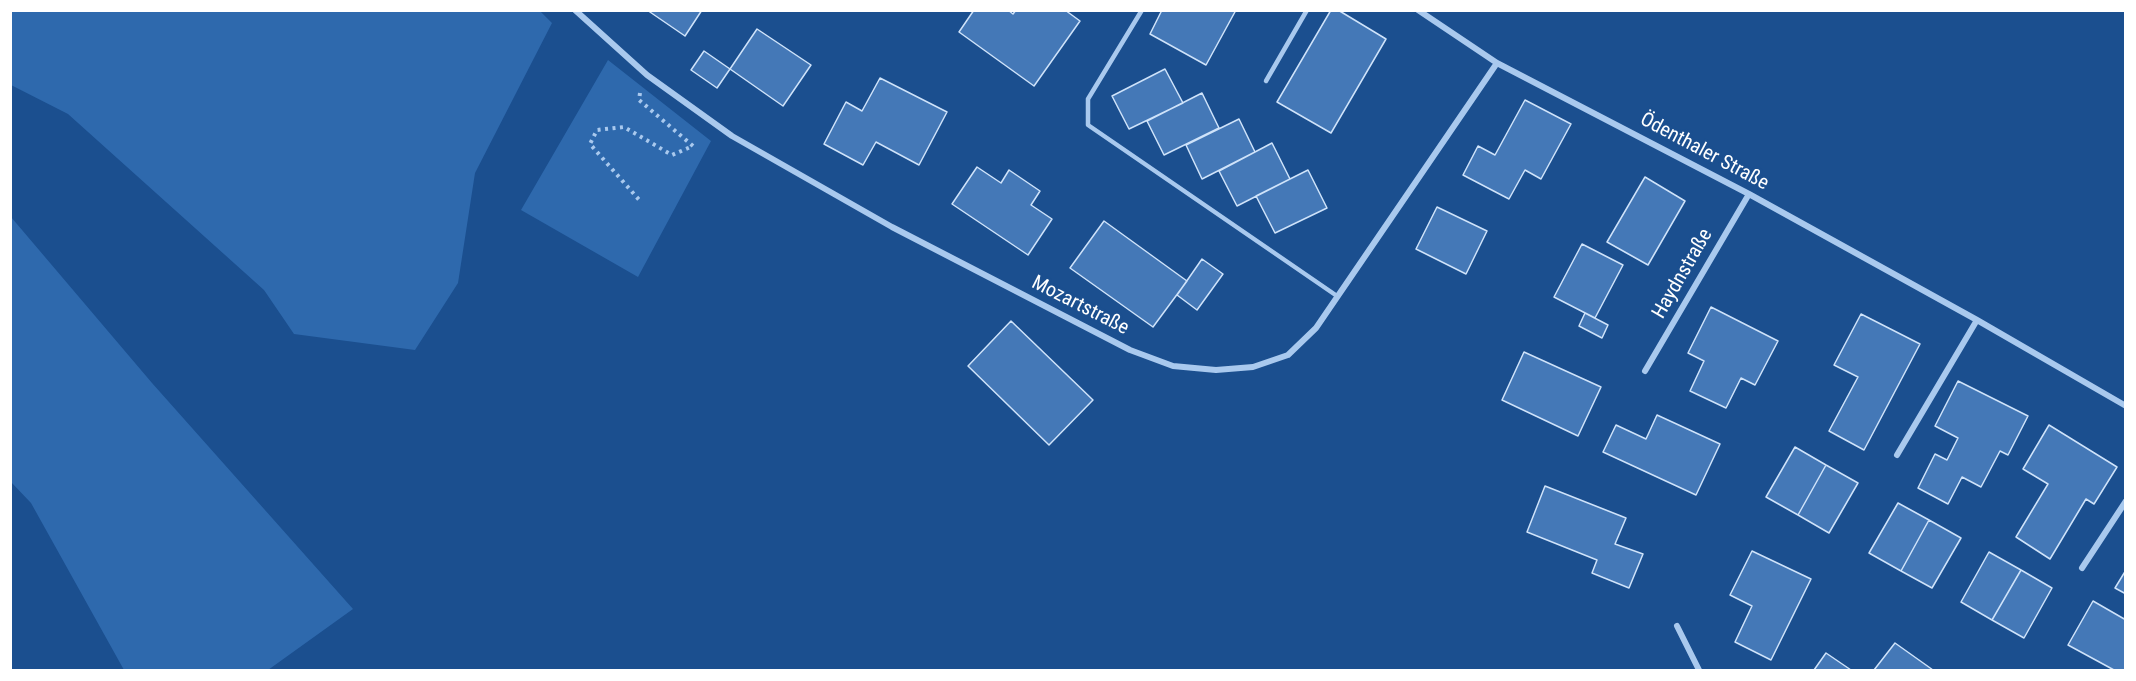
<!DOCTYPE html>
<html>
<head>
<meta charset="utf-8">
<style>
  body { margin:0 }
  #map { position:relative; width:2136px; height:681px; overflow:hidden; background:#1b4f8f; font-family:"Roboto Condensed",sans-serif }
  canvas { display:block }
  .frame { position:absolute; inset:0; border:12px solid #fff; pointer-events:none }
</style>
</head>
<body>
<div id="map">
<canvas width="2136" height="681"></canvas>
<div class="frame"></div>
</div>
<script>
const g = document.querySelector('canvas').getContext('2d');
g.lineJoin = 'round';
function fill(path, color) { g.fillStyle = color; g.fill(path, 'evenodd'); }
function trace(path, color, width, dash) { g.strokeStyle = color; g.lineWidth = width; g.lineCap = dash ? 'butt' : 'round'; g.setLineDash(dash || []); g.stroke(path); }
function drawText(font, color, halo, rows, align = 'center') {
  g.font = font + ' "Roboto Condensed",sans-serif'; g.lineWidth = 5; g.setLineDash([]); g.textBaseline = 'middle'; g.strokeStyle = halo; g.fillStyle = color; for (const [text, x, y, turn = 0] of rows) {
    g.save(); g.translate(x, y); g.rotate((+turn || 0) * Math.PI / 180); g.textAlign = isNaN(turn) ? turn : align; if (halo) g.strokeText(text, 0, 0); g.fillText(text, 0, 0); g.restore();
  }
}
fill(new Path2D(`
  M 540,11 L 552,23 L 475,173 L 458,283 L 415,350 L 294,334 L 264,290 L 68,114 L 11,85 L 11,11 Z
  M 608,60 L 711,141 L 638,277 L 521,210 Z
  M 11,217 L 152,383 L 353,609 L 268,670 L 124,670 L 31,503 L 11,482 Z`), '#2e69ad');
const building = new Path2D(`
  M 647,10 L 702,10 L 685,36 Z
  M 974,10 L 1008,10 L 1013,14 L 1016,10 L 1065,10 L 1080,21 L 1034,86 L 959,32 Z
  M 1162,10 L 1236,10 L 1206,65 L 1150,34 Z
  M 1331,10 L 1338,10 L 1386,39 L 1331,133 L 1277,102 Z
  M 757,29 L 811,65 L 783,106 L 730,69 Z
  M 704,51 L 730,69 L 717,88 L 691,70 Z
  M 1165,69 L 1183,103 L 1129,129 L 1112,96 Z
  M 880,78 L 947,112 L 919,165 L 876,142 L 863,165 L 824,144 L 846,102 L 862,111 Z
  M 1202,93 L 1219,128 L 1164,155 L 1147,121 Z
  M 1525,100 L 1571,124 L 1541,179 L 1525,170 L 1509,199 L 1463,175 L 1478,146 L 1495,155 Z
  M 1239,119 L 1255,152 L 1202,179 L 1186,145 Z
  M 1272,143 L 1290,179 L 1237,206 L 1219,171 Z
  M 977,167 L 1001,183 L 1009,170 L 1040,191 L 1031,205 L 1052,219 L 1028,255 L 952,204 Z
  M 1308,170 L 1327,208 L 1275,233 L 1256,196 Z
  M 1645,177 L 1685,201 L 1648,265 L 1607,242 Z
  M 1437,207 L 1487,231 L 1466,274 L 1416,249 Z
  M 1104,221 L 1187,281 L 1153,327 L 1070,268 Z
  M 1582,244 L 1623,265 L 1595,318 L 1554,297 Z
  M 1202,259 L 1223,274 L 1197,310 L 1177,295 Z
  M 1711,307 L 1778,341 L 1755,385 L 1741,378 L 1726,408 L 1690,391 L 1704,361 L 1688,353 Z
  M 1585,313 L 1608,325 L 1602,338 L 1579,326 Z
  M 1861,314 L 1920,344 L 1864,450 L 1829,431 L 1858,377 L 1834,365 Z
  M 1011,321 L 1093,400 L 1049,445 L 968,366 Z
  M 1524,352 L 1601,387 L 1578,436 L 1502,400 Z
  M 1958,381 L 2028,416 L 2008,455 L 2000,451 L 1981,487 L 1962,477 L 1948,504 L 1918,488 L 1935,454 L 1947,460 L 1958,438 L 1935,426 Z
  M 1657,415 L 1720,444 L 1696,495 L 1603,452 L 1616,425 L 1646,439 Z
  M 2049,425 L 2117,467 L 2094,504 L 2086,499 L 2050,559 L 2016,537 L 2048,484 L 2023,469 Z
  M 1795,447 L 1826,465 L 1798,515 L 1766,497 Z
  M 1826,465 L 1858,483 L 1829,533 L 1798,515 Z
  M 1545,486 L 1626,518 L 1615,544 L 1643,554 L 1629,588 L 1592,573 L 1597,560 L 1527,532 Z
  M 1898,503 L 1929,520 L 1901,571 L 1869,553 Z
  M 1929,520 L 1961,538 L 1932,588 L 1901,571 Z
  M 1752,551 L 1811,579 L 1771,660 L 1735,642 L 1752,606 L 1730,595 Z
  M 1989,552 L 2021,570 L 1992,620 L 1961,602 Z
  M 2021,570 L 2052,588 L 2024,638 L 1992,620 Z
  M 2126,570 L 2126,594 L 2115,588 Z
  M 2093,601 L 2126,620 L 2126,670 L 2114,670 L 2068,645 Z
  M 1895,643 L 1933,670 L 1874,670 Z
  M 1826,653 L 1851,670 L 1814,670 Z`);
fill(building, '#4478b7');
trace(building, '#cfe3fa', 1.5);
trace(new Path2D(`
  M 640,93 L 639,100 L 693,146 L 672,155 L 624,127 L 597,130 L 590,144 L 641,202`), '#a9c9ee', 4, [3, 4.5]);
trace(new Path2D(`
  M 1142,10 L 1088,99 L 1088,125 L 1337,296
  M 1266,81 L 1307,10`), '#a9c9ee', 4.5);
trace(new Path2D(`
  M 575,10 L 647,75 L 732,136 L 892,227 L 1130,350 L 1173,366 L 1216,370 L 1253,367 L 1288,355 L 1316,328 L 1497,63
  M 1418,10 L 1497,63 L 1749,194 L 1977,320 L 2126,406
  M 1645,371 L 1749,194
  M 1897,455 L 1977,320
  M 2082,568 L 2126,501
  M 1677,626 L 1699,670`), '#a9c9ee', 6);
drawText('20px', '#fff', '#1b4f8f', [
  ["Ödenthaler Straße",1704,152,28],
  ["Haydnstraße",1683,274,-60],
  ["Mozartstraße",1080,306,27]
]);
</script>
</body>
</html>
